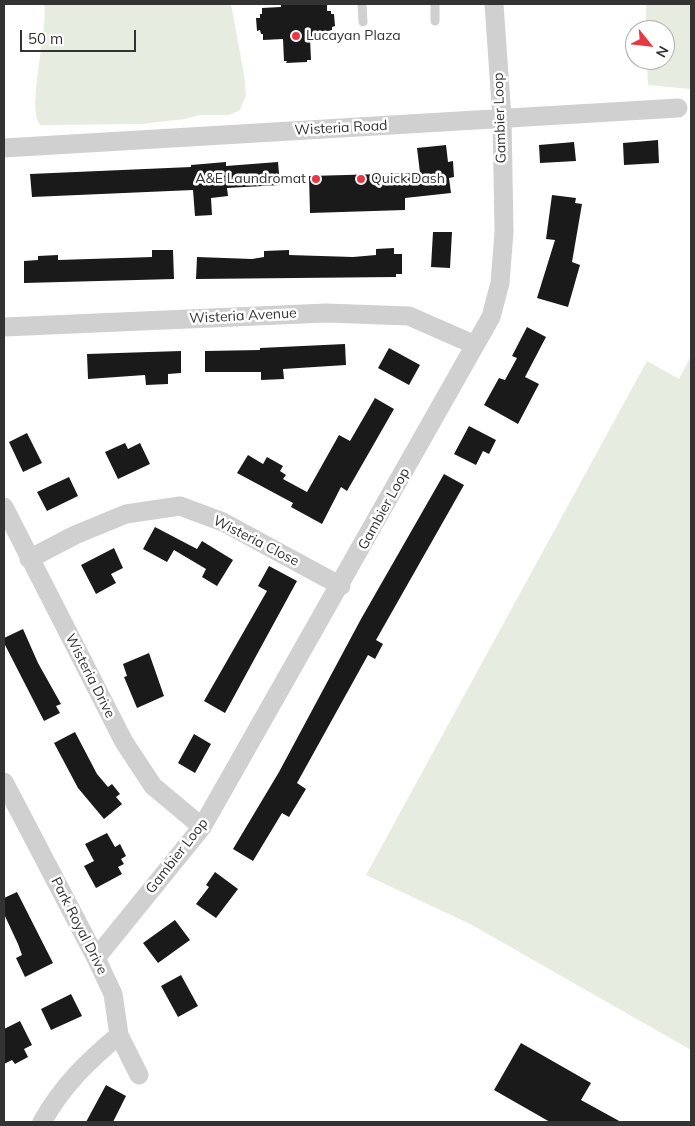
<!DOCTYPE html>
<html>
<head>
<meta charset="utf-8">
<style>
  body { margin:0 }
  #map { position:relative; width:695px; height:1126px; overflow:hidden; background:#fff; font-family:Mulish,sans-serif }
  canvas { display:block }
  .frame { position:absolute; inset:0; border:5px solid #333; pointer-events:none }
  .north { position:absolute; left:625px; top:20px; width:50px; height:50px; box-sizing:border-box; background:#fff; border:1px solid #adadad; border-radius:50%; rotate:119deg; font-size:14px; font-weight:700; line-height:20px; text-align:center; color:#333 }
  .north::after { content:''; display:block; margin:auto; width:18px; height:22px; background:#e63946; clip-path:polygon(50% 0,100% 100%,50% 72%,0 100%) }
  .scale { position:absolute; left:20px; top:30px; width:116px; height:22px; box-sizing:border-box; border:2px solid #333; border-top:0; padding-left:6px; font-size:15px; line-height:18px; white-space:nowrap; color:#333; -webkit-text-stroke:4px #fff; paint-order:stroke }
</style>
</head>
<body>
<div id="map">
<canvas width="695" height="1126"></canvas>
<div class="frame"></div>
<div class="north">N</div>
<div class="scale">50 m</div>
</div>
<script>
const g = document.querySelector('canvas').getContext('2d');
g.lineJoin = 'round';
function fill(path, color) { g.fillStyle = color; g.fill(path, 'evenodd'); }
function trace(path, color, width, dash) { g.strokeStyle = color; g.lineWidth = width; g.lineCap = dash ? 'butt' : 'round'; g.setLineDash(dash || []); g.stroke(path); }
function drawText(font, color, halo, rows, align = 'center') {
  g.font = font + ' Mulish,sans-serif'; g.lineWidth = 5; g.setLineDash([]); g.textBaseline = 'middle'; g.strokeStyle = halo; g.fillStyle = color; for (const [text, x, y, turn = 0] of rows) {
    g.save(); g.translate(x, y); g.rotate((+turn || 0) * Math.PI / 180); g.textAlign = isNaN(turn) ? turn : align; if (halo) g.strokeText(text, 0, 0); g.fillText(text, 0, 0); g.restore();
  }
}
fill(new Path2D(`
  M 44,4 L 231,4 L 244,75 L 246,95 L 240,110 L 229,115 L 200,115 L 185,119 L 141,124 L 41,125 C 25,113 49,29 44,4 Z
  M 646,4 L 691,4 L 691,89 L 648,85 L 647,60 L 665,60 L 665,30 L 646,30 Z
  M 691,356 L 691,1050 L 472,925 L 366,875 L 647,361 L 679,379 Z`), '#e6ecdf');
fill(new Path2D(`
  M 281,4 L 327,4 L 327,11 L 331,11 L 331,14 L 334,14 L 335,26 L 332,27 L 332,30 L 328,31 L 328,37 L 310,38 L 311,60 L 307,60 L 307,62 L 286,63 L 287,61 L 284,61 L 283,39 L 263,40 L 263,34 L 261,34 L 260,30 L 257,31 L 256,18 L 260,18 L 260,14 L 262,14 L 262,8 L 281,7 Z
  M 658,140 L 659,163 L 624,165 L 623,143 Z
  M 574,142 L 576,161 L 540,163 L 539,145 Z
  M 446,145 L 448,162 L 453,161 L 454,177 L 449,178 L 451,193 L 405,198 L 405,210 L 310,213 L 309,176 L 420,173 L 417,148 Z
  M 226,162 L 226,166 L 278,162 L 280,185 L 227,188 L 228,196 L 211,198 L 212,215 L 195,216 L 193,190 L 32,197 L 30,174 L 191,167 L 191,165 Z
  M 552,195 L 576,198 L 575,203 L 582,204 L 572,262 L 580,265 L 568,307 L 537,298 L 555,240 L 546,239 Z
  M 433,232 L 452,232 L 450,268 L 431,267 Z
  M 394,248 L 394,254 L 402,254 L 402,274 L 396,274 L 396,277 L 196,279 L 197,257 L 252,259 L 264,257 L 264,251 L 289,250 L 289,255 L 353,257 L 376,255 L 376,249 Z
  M 152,250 L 173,250 L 174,279 L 24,283 L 24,261 L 38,260 L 38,256 L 58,255 L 58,260 L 152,257 Z
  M 527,327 L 546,337 L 525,377 L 539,384 L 518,424 L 484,405 L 499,378 L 505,380 L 517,358 L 512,356 Z
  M 345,344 L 346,365 L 283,369 L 284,379 L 261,380 L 261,372 L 205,372 L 205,351 L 260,350 L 260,348 Z
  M 389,348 L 420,365 L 409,385 L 378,368 Z
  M 181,351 L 181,373 L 168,374 L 168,384 L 146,385 L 145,375 L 88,379 L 87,354 Z
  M 375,398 L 394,409 L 347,491 L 341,487 L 322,524 L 291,507 L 293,503 L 237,473 L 248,455 L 263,464 L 267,457 L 283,466 L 280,471 L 286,475 L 283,479 L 307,492 L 339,435 L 350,441 Z
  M 469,426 L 496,440 L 489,454 L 483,451 L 476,465 L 454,454 Z
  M 27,433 L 42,463 L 23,472 L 9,442 Z
  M 125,443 L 128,449 L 140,443 L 150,464 L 118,479 L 105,452 Z
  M 444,474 L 464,485 L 376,640 L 383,644 L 375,659 L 368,655 L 297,783 L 306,789 L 289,817 L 282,813 L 253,861 L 233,849 L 279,772 L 361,619 Z
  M 69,477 L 78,496 L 47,511 L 37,492 Z
  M 155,527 L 197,549 L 202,541 L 233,560 L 217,586 L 202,577 L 206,569 L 174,550 L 167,562 L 143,549 Z
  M 114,548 L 123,568 L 111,574 L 116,583 L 96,594 L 81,565 Z
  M 269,566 L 297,581 L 225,713 L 204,701 L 267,591 L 258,586 Z
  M 23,629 L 38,663 L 61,704 L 56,706 L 60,713 L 44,721 L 4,643 L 4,638 Z
  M 149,653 L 164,696 L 137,708 L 124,677 L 127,676 L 123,664 Z
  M 75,732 L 97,774 L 108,787 L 112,784 L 120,794 L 116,797 L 122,804 L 104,819 L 78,788 L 54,743 Z
  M 194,734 L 211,744 L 195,773 L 178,763 Z
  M 107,833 L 115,847 L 120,844 L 126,856 L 121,859 L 124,864 L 118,867 L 122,874 L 96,888 L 84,866 L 94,861 L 85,844 Z
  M 215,872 L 238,889 L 216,918 L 196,904 L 209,887 L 206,885 Z
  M 17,892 L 53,963 L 25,977 L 16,958 L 22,955 L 18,944 L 4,914 L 4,898 Z
  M 175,920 L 190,940 L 158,963 L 143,943 Z
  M 181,975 L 198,1006 L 178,1017 L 161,986 Z
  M 71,994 L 82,1016 L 51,1030 L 41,1009 Z
  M 20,1021 L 32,1045 L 24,1049 L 28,1057 L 15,1064 L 12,1060 L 4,1064 L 4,1029 Z
  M 521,1043 L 591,1083 L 581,1100 L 621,1122 L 550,1122 L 494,1090 Z
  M 106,1085 L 126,1096 L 113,1122 L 86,1122 Z`), '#1a1a1a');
trace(new Path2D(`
  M 362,4 L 363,22
  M 435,4 L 435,21`), '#d0d0d0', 9);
trace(new Path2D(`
  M 4,148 L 678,108
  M 4,327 L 326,313 L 409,316 L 475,345
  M 4,507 L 124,742 L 153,786 L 202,827
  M 29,559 L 75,535 L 126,514 L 180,506 L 223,522 L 341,586
  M 4,782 L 96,958 L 113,994 L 119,1035 L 139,1075
  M 96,958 L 202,827 L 491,317 L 500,283 L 504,232 L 502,118 L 494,4
  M 42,1122 C 63,1085 87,1062 119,1035`), '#d0d0d0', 19);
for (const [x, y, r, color] of [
  [296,36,5,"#e63946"],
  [316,179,5,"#e63946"],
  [361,179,5,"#e63946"]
]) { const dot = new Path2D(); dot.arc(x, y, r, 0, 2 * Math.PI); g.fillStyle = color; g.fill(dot); trace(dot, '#fff', 2); }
drawText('14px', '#333', '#fff', [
  ["Lucayan Plaza",306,36],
  ["A&E Laundromat",306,179,"right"],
  ["Quick Dash",371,179]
], 'left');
drawText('14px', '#333', '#fff', [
  ["Gambier Loop",500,118,-92],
  ["Wisteria Road",341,128,-3],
  ["Wisteria Avenue",243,316,-3],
  ["Gambier Loop",384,509,-61],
  ["Wisteria Close",256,541,27],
  ["Wisteria Drive",90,676,63],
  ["Gambier Loop",177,856,-52],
  ["Park Royal Drive",79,926,63]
]);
</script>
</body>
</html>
